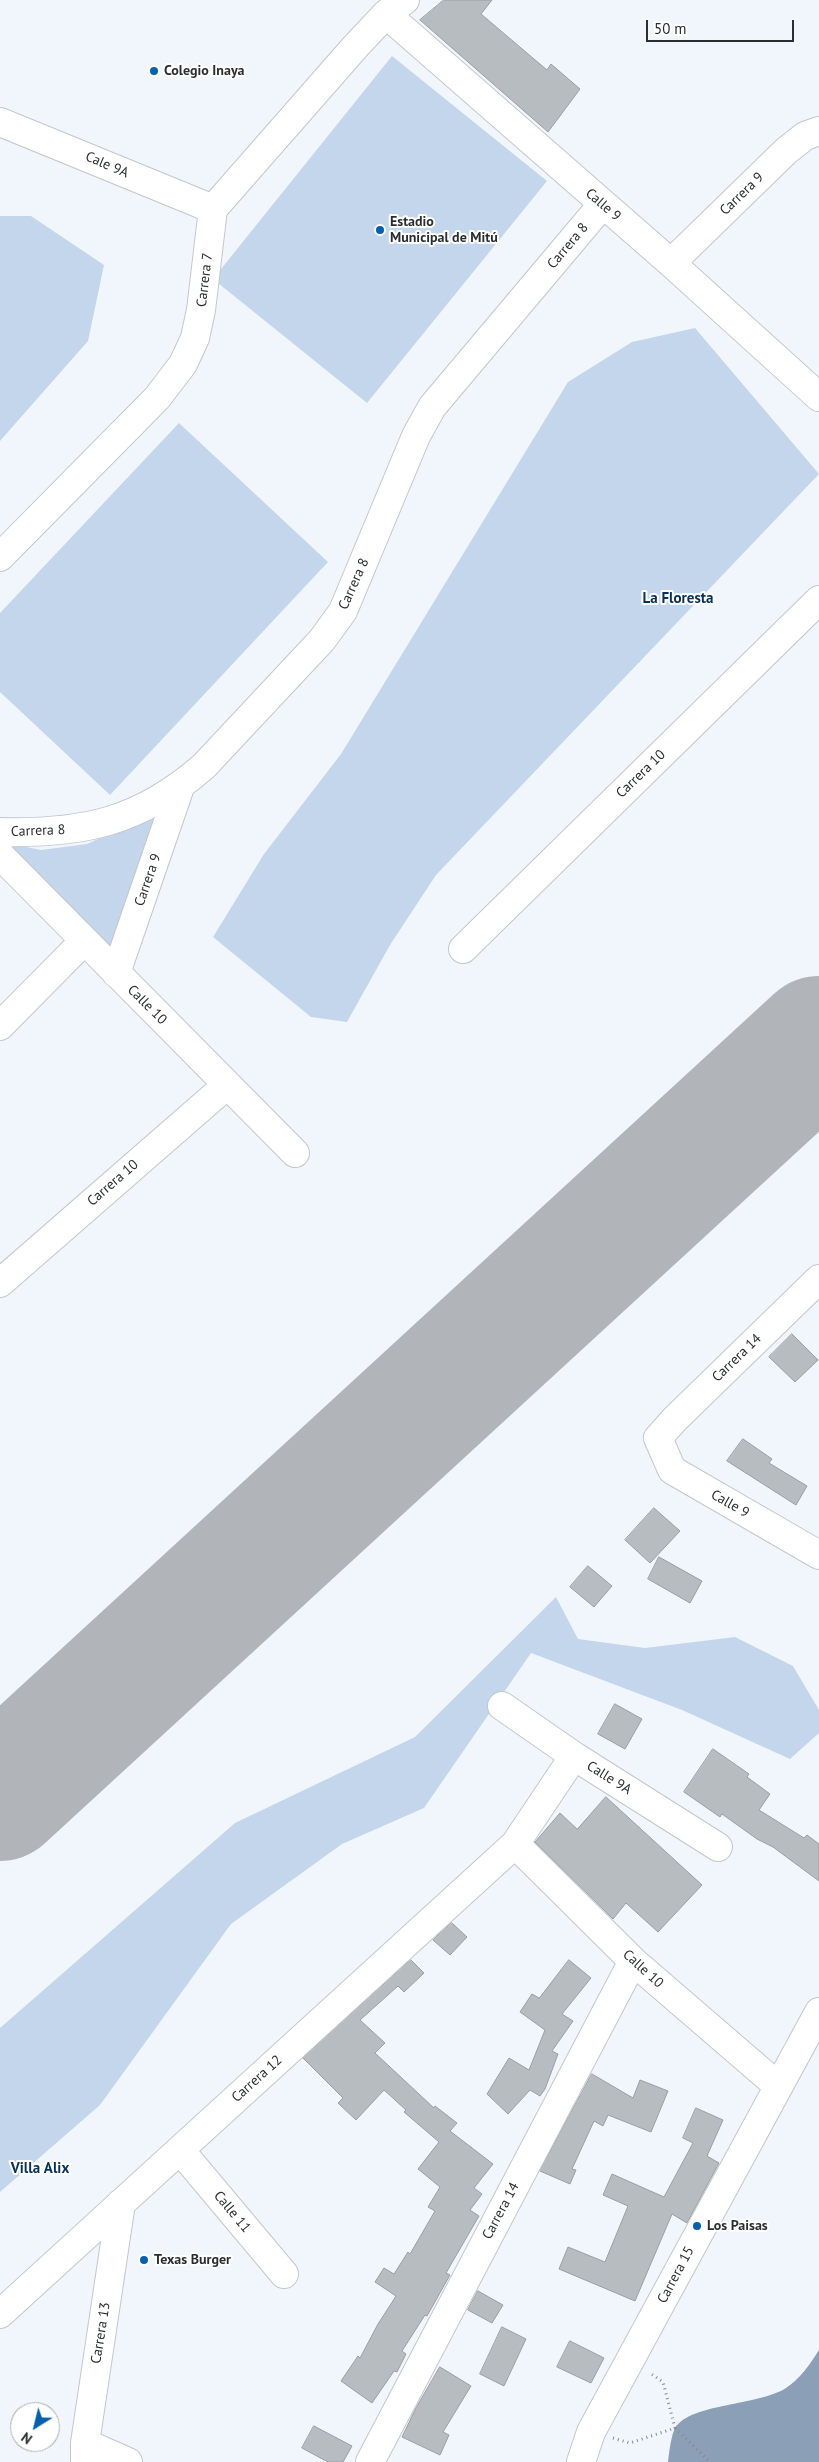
<!DOCTYPE html>
<html>
<head>
<meta charset="utf-8">
<style>
  body { margin:0 }
  #map { position:relative; width:819px; height:2462px; overflow:hidden; background:#f1f6fc; font-family:"PT Sans",sans-serif }
  canvas { display:block }
  .north { position:absolute; left:10px; top:2402px; width:50px; height:50px; box-sizing:border-box; background:#fff; border:1px solid #aaabac; border-radius:50%; rotate:216deg; font-size:14px; font-weight:700; line-height:20px; text-align:center; color:#2b2d2f }
  .north::after { content:''; display:block; margin:auto; width:18px; height:22px; background:#0260ad; clip-path:polygon(50% 0,100% 100%,50% 72%,0 100%) }
  .scale { position:absolute; left:646px; top:20px; width:148px; height:22px; box-sizing:border-box; border:2px solid #2b2d2f; border-top:0; padding-left:6px; font-size:15px; line-height:18px; white-space:nowrap; color:#2b2d2f; -webkit-text-stroke:4px #fff; paint-order:stroke }
</style>
</head>
<body>
<div id="map">
<canvas width="819" height="2462"></canvas>
<div class="north">N</div>
<div class="scale">50 m</div>
</div>
<script>
const g = document.querySelector('canvas').getContext('2d');
g.lineJoin = 'round';
function fill(path, color) { g.fillStyle = color; g.fill(path, 'evenodd'); }
function trace(path, color, width, dash) { g.strokeStyle = color; g.lineWidth = width; g.lineCap = dash ? 'butt' : 'round'; g.setLineDash(dash || []); g.stroke(path); }
function drawText(font, color, halo, rows, align = 'center') {
  g.font = font + ' "PT Sans",sans-serif'; g.lineWidth = 4; g.setLineDash([]); g.textBaseline = 'middle'; g.strokeStyle = halo; g.fillStyle = color; for (const [text, x, y, turn = 0] of rows) {
    g.save(); g.translate(x, y); g.rotate((+turn || 0) * Math.PI / 180); g.textAlign = isNaN(turn) ? turn : align; if (halo) g.strokeText(text, 0, 0); g.fillText(text, 0, 0); g.restore();
  }
}
fill(new Path2D(`
  M 392,56 L 547,181 L 367,403 L 213,279 Z
  M 0,216 L 31,216 L 104,265 L 88,341 L 0,441 Z
  M 695,328 L 819,474 L 436,875 L 390,945 L 347,1022 L 311,1017 L 213,937 L 264,854 L 341,754 L 568,382 L 632,342 Z
  M 179,423 L 328,562 L 110,795 L 0,692 L 0,613 Z
  M 162,810 L 111,950 L 2,842 L 41,850 L 87,844 Z
  M 556,1597 L 578,1639 L 645,1648 L 735,1637 L 793,1666 L 819,1710 L 819,1733 L 790,1759 L 682,1710 L 531,1653 L 424,1808 L 342,1844 L 231,1924 L 100,2105 L 0,2192 L 0,2028 L 235,1823 L 415,1737 Z`), '#c4d6eb');
fill(new Path2D(`
  M 819,2350 L 819,2462 L 668,2462 C 669,2453 671,2436 675,2428 C 691,2403 758,2406 786,2388 C 799,2380 811,2363 819,2350 Z`), '#8b9fb6');
trace(new Path2D(`
  M 0,1795 L 819,1042`), '#b1b5ba', 132);
const building = new Path2D(`
  M 444,0 L 492,0 L 481,14 L 547,70 L 551,64 L 580,89 L 548,132 L 420,20 Z
  M 792,1334 L 818,1360 L 795,1382 L 769,1357 Z
  M 743,1439 L 772,1459 L 769,1463 L 807,1486 L 796,1505 L 727,1461 Z
  M 654,1508 L 680,1531 L 650,1563 L 625,1540 Z
  M 659,1557 L 702,1581 L 690,1603 L 648,1579 Z
  M 588,1566 L 612,1586 L 594,1607 L 570,1587 Z
  M 615,1704 L 642,1719 L 625,1749 L 598,1734 Z
  M 713,1749 L 749,1774 L 747,1777 L 770,1794 L 759,1810 L 804,1838 L 807,1835 L 819,1844 L 819,1881 L 773,1847 L 757,1839 L 722,1814 L 720,1817 L 684,1792 Z
  M 606,1797 L 702,1885 L 658,1932 L 626,1903 L 613,1919 L 535,1842 L 560,1813 L 577,1829 Z
  M 452,1923 L 467,1937 L 450,1955 L 433,1940 Z
  M 411,1960 L 424,1973 L 404,1992 L 398,1986 L 360,2020 L 385,2043 L 375,2053 L 434,2108 L 435,2106 L 457,2123 L 450,2131 L 493,2164 L 474,2188 L 482,2194 L 470,2210 L 479,2216 L 446,2273 L 450,2275 L 427,2316 L 425,2315 L 402,2351 L 406,2354 L 397,2372 L 394,2371 L 372,2403 L 341,2381 L 358,2356 L 360,2358 L 378,2324 L 396,2296 L 375,2282 L 384,2268 L 394,2274 L 408,2252 L 410,2254 L 435,2211 L 428,2207 L 440,2187 L 418,2169 L 439,2142 L 404,2112 L 406,2110 L 384,2090 L 356,2120 L 338,2103 L 343,2098 L 303,2058 Z
  M 569,1960 L 591,1978 L 562,2014 L 573,2021 L 552,2051 L 558,2054 L 545,2089 L 540,2096 L 530,2090 L 508,2114 L 487,2094 L 509,2058 L 529,2070 L 545,2030 L 520,2012 L 532,1994 L 539,1998 Z
  M 592,2074 L 633,2098 L 640,2080 L 668,2091 L 651,2132 L 608,2115 L 603,2126 L 594,2121 L 572,2169 L 576,2170 L 570,2184 L 540,2171 Z
  M 696,2108 L 723,2120 L 707,2156 L 719,2163 L 687,2223 L 672,2214 L 635,2301 L 559,2269 L 568,2247 L 605,2262 L 628,2206 L 603,2195 L 612,2174 L 664,2197 L 693,2143 L 683,2138 Z
  M 478,2291 L 503,2305 L 492,2323 L 468,2310 Z
  M 502,2327 L 526,2339 L 504,2386 L 480,2374 Z
  M 570,2341 L 604,2358 L 591,2383 L 557,2367 Z
  M 440,2367 L 471,2386 L 443,2432 L 449,2435 L 440,2455 L 402,2437 L 416,2408 Z
  M 314,2426 L 352,2446 L 343,2462 L 328,2462 L 302,2448 Z`);
fill(building, '#b7bcc1');
trace(building, '#999ea3', 1);
const minor = new Path2D(`
  M 386,14 L 671,263 L 819,397
  M 0,122 L 213,209
  M 671,263 L 786,151 L 805,136 L 819,131
  M 0,557 L 157,398 L 183,364 L 195,338 L 201,310 L 213,209 L 355,47 L 386,14 L 405,0
  M 0,832 C 83,834 140,822 204,766 L 322,640 L 343,611 L 416,436 L 432,407 L 602,205
  M 0,855 L 295,1153
  M 463,949 L 819,600
  M 116,973 L 180,787
  M 0,1026 L 84,941
  M 819,1279 L 675,1419 L 658,1438 L 672,1470 L 819,1555
  M 0,1283 L 227,1085
  M 502,1706 L 574,1756 L 718,1847
  M 515,1844 L 633,1961 L 778,2086
  M 180,2150 L 284,2274
  M 0,2314 L 515,1844 L 574,1756
  M 85,2443 L 128,2462
  M 85,2462 L 85,2443 L 121,2203
  M 370,2462 L 633,1961
  M 581,2462 L 591,2432 L 819,2012`);
trace(minor, '#c3c7cd', 30);
trace(new Path2D(`
  M 675,2428 L 710,2462
  M 613,2438 L 630,2443 L 675,2428 L 663,2382 L 650,2373`), '#85888c', 3, [1, 4]);
trace(minor, '#fff', 28);
for (const [x, y, r, color] of [
  [154,71,5,"#0260ad"],
  [380,230,5,"#0260ad"],
  [697,2226,5,"#0260ad"],
  [144,2260,5,"#0260ad"]
]) { const dot = new Path2D(); dot.arc(x, y, r, 0, 2 * Math.PI); g.fillStyle = color; g.fill(dot); trace(dot, '#fff', 2); }
drawText('bold 14px', '#2b2d2f', '#fff', [
  ["Colegio Inaya",164,71],
  ["Estadio",390,222],
  ["Municipal de Mitú",390,238],
  ["Los Paisas",707,2226],
  ["Texas Burger",154,2260]
], 'left');
drawText('14px', '#2b2d2f', '#fff', [
  ["Cale 9A",107,165,23],
  ["Carrera 9",742,194,-44],
  ["Calle 9",603,205,41],
  ["Carrera 8",568,246,-50],
  ["Carrera 7",205,280,-83],
  ["Carrera 8",354,584,-66],
  ["Carrera 10",641,774,-44],
  ["Carrera 8",38,831,-2],
  ["Carrera 9",148,880,-71],
  ["Calle 10",147,1005,45],
  ["Carrera 10",113,1183,-41],
  ["Carrera 14",737,1358,-44],
  ["Calle 9",730,1504,30],
  ["Calle 9A",609,1778,32],
  ["Calle 10",643,1969,42],
  ["Carrera 12",257,2079,-42],
  ["Carrera 14",501,2211,-62],
  ["Calle 11",232,2212,50],
  ["Carrera 15",676,2275,-62],
  ["Carrera 13",101,2333,-81]
]);
drawText('bold 15px', '#0a3157', '#fff', [
  ["La Floresta",678,599],
  ["Villa Alix",40,2169]
]);
</script>
</body>
</html>
